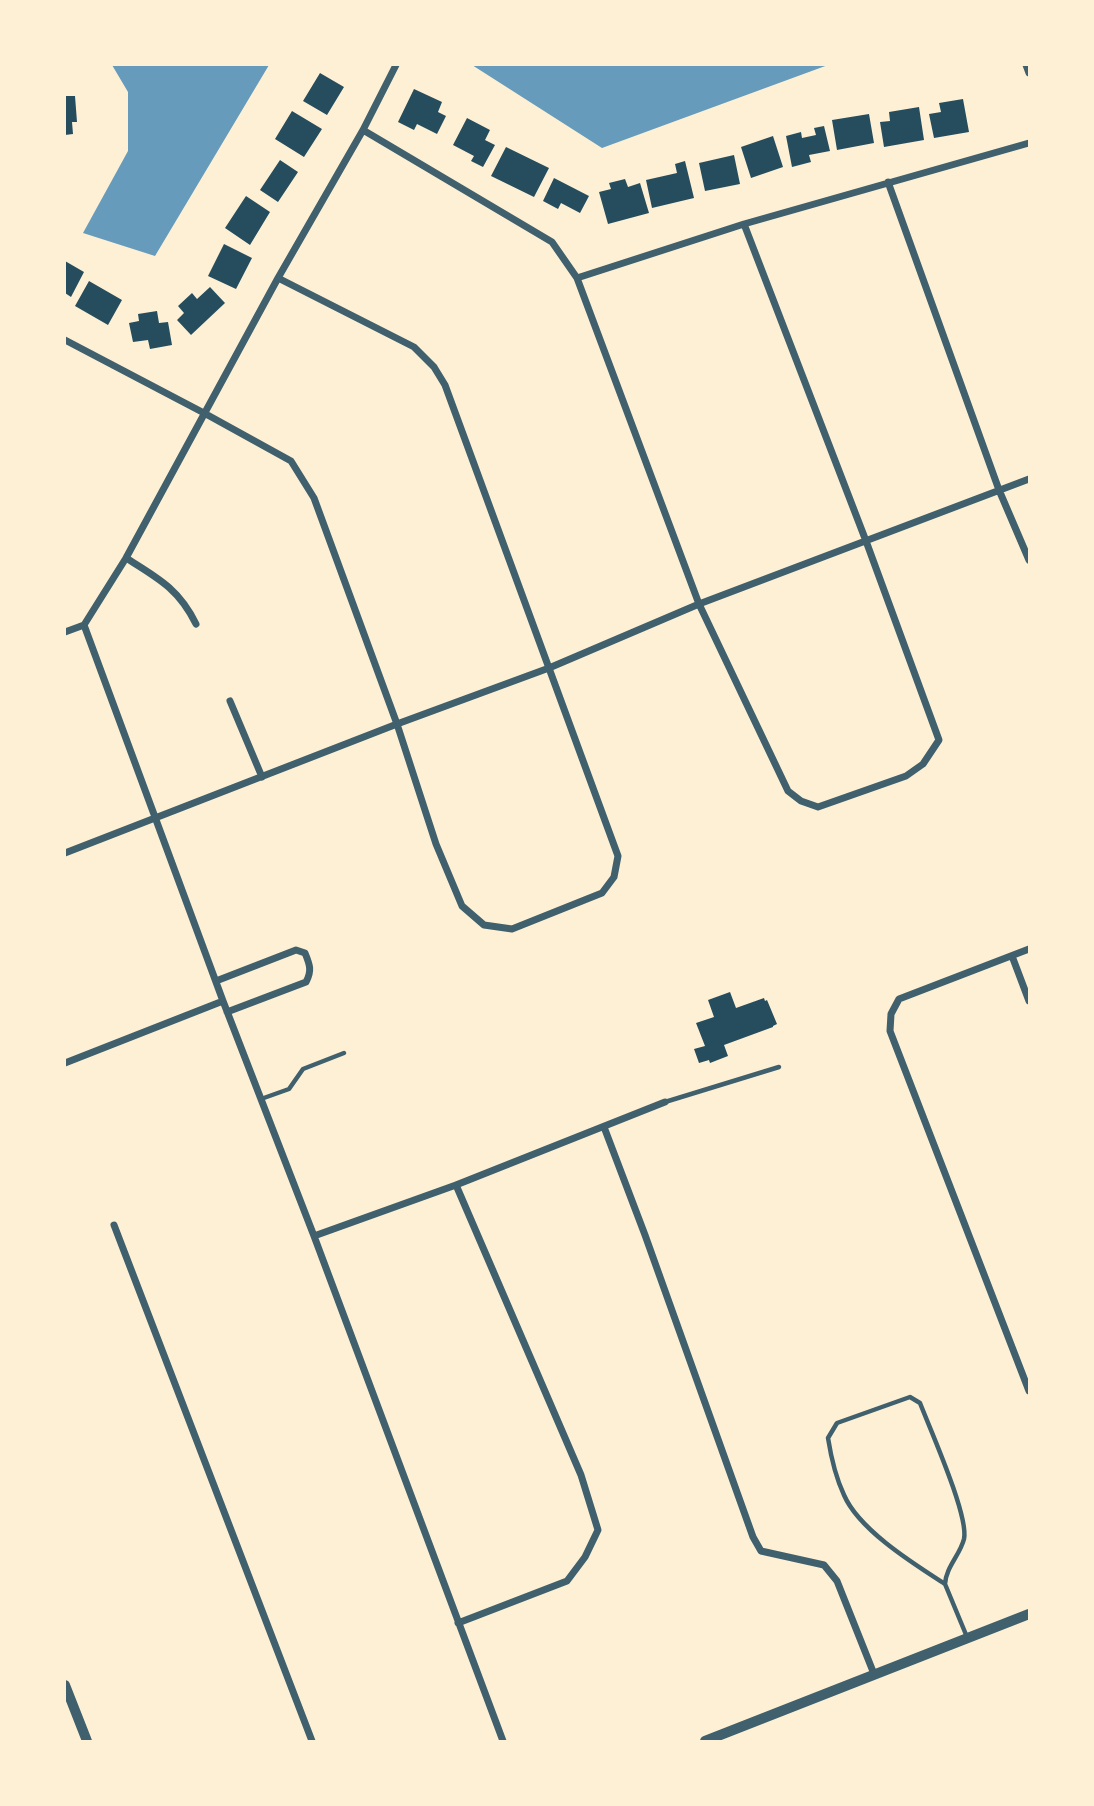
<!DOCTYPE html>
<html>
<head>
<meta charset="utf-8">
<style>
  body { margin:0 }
  #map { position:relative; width:1094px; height:1806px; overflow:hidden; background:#fdf0d5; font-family:Poppins,sans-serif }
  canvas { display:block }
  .frame { position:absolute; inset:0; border:66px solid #fdf0d5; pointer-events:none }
</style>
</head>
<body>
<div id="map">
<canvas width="1094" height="1806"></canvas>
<div class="frame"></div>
</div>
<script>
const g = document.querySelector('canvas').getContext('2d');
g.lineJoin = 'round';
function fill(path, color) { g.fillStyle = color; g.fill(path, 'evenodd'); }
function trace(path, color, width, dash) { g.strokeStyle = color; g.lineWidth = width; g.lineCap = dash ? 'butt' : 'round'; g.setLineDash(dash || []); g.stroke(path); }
fill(new Path2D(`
  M 112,65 L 269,65 L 155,256 L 83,233 L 128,151 L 128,92 Z
  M 472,65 L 828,65 L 602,148 Z`), '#669bbc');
fill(new Path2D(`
  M 320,73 L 344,87 L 327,115 L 303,101 Z
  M 414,89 L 442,102 L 438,112 L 446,116 L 437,134 L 417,124 L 414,130 L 398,122 Z
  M 65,96 L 75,96 L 77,122 L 72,122 L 73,134 L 65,135 Z
  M 963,99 L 969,132 L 934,138 L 929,114 L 941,112 L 939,103 Z
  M 919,107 L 924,140 L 884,147 L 880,122 L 890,121 L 889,112 Z
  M 292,111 L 322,129 L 304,157 L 275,139 Z
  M 869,114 L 874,143 L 837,150 L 832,120 Z
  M 467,118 L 490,130 L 485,140 L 495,145 L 483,167 L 471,161 L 474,156 L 453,145 Z
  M 824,126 L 830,151 L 809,155 L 811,162 L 792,167 L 786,136 L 801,132 L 802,138 L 816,135 L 814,128 Z
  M 773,136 L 783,167 L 751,178 L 741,147 Z
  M 506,147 L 549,168 L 534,197 L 491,176 Z
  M 734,155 L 740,184 L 705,191 L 699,163 Z
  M 280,160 L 298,172 L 278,202 L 260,190 Z
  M 685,161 L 694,198 L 652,208 L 646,180 L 677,173 L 675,164 Z
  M 554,178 L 589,196 L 580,213 L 561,203 L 558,209 L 543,201 Z
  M 625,179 L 628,187 L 640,183 L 649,213 L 608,224 L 599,192 L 611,189 L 609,183 Z
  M 246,196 L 270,212 L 250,245 L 225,228 Z
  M 224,244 L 252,258 L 236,289 L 208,276 Z
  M 65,261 L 84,272 L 71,297 L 65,293 Z
  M 89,281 L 122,300 L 108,325 L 75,306 Z
  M 210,287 L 225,303 L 191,335 L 177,320 L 184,313 L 178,306 L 192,293 L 197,299 Z
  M 157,311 L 159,323 L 168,322 L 172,345 L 150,349 L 148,340 L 133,342 L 129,323 L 139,321 L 138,314 Z
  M 730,992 L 736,1008 L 764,998 L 765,1001 L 767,1000 L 777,1024 L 773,1026 L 773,1027 L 724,1045 L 728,1056 L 710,1063 L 709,1060 L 699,1063 L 694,1049 L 705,1046 L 696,1023 L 714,1017 L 708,1000 Z`), '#264d5e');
trace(new Path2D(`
  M 261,1099 L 289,1089 L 303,1069 L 344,1053
  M 665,1102 L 779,1067
  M 945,1584 C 914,1564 859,1530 844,1495 C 836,1478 831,1457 828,1438 L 837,1423 L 910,1397 L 920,1403 C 930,1429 969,1516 964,1539 C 960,1555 946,1567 945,1584 L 967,1637`), '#3f606c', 4.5);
trace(new Path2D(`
  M 1026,65 L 1029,73
  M 363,130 L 552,242 L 577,278 L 699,604 L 788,791 L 801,801 L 818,807 L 906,776 L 923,764 L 939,740 L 866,541 L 744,224
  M 888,182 L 999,490 L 1029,560
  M 577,278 L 744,224 L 1029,143
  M 65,340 L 204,413 L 291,461 L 314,498 L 397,724 L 436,844 L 462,906 L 484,925 L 512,929 L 602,893 L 614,877 L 618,856 L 445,385 L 434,367 L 414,347 L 278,278
  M 126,558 C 158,578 179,589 196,624
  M 84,625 L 223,1001 L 314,1236 L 503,1741
  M 65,632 L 84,625 L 126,558 L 278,278 L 363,130 L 396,65
  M 230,701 L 262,777
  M 65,853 L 397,724 L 549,668 L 699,604 L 1029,479
  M 1029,949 L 899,999 L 891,1014 L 890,1031 L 1029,1391
  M 1012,956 L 1029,1001
  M 216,981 L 296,950 L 305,953 C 310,965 312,971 306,982 L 227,1012
  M 65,1063 L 223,1001
  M 604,1127 L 645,1235 L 753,1537 L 761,1551 L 824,1565 L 837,1581 L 874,1674
  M 456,1185 L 581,1475 L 598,1530 L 585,1557 L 567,1581 L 458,1623
  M 114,1225 L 312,1741
  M 314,1236 L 456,1185 L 665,1102`), '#3f606c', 7);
trace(new Path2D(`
  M 65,1685 L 87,1741
  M 705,1741 L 1029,1614`), '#3f606c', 10);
</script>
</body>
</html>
